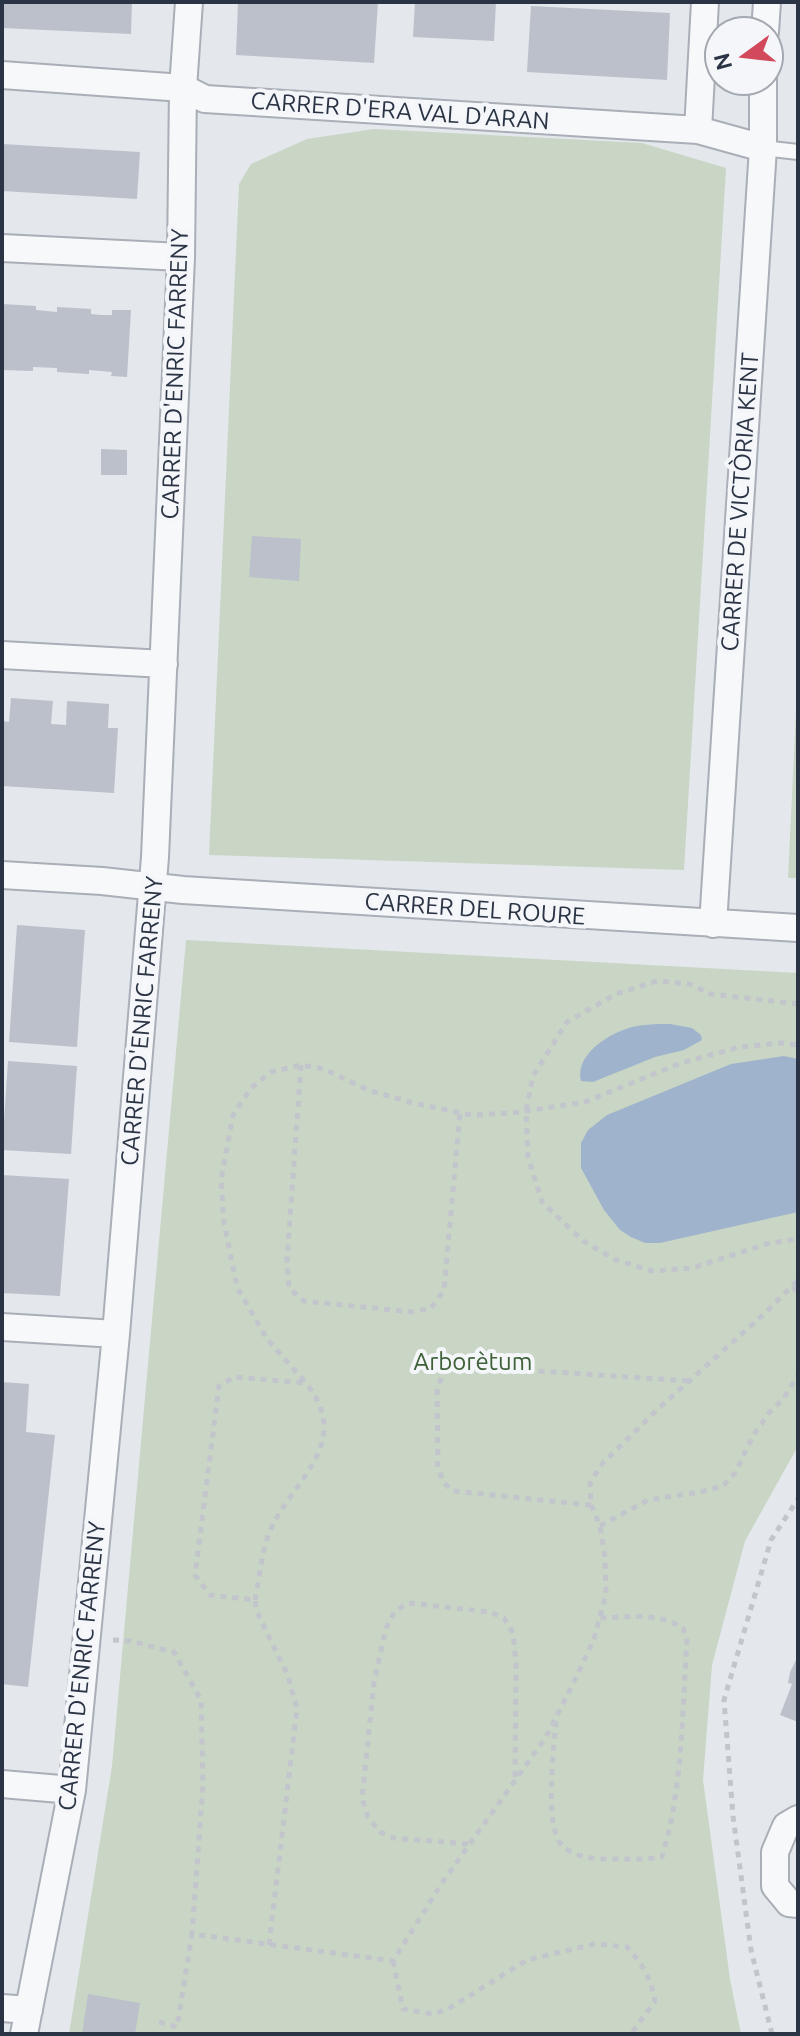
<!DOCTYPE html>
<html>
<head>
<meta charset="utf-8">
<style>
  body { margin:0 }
  #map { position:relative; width:800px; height:2036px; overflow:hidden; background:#e4e7ec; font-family:Ubuntu,sans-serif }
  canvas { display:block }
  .frame { position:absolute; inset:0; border:4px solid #2b3445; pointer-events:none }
  .north { position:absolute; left:704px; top:16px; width:80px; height:80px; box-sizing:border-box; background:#f4f6f9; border:2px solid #a4a8b1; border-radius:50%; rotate:255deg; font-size:22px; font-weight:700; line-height:32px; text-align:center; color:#2b3445 }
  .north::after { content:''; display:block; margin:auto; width:28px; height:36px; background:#d1495b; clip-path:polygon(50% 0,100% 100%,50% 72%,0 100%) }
</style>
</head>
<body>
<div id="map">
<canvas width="800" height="2036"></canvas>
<div class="frame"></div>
<div class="north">N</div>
</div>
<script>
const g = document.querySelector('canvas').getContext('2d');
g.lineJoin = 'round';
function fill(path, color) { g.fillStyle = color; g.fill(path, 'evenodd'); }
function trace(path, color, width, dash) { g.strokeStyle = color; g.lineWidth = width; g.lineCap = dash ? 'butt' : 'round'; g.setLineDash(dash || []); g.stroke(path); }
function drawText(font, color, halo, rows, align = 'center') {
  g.font = font + ' Ubuntu,sans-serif'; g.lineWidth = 8; g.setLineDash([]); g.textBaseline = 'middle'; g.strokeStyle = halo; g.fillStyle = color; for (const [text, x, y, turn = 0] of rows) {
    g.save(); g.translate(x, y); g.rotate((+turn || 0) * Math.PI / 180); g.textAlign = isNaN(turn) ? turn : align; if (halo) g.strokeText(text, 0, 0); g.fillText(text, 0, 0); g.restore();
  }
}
fill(new Path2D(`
  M 374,129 L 642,143 L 726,168 L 684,870 L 209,855 L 239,184 L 251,164 L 307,139 Z
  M 798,671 L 798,878 L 788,878 Z
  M 186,940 L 798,973 L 798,1446 L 745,1541 L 712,1665 L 703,1780 L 730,1979 L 741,2034 L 69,2034 L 112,1766 Z`), '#c9d6c5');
fill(new Path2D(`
  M 670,1024 L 692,1028 L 701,1035 L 702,1040 L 684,1050 L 655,1057 L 593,1082 L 581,1081 C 575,1056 605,1036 626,1029 C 639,1024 657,1024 670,1024 Z
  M 784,1056 L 798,1059 L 798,1212 L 660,1243 L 645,1243 L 631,1237 L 620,1230 L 604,1210 L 581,1168 L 581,1143 L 588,1130 L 607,1115 L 731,1064 Z`), '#9fb4cc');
fill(new Path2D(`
  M 2,2 L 132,2 L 131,34 L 2,28 Z
  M 238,2 L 378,2 L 374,63 L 236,55 Z
  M 415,2 L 496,2 L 494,41 L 413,37 Z
  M 531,6 L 670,13 L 667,80 L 527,72 Z
  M 2,144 L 140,152 L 137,199 L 2,191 Z
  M 2,304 L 36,306 L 36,310 L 57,312 L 57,307 L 91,309 L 91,314 L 101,315 L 112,315 L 112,310 L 131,310 L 127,377 L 111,376 L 112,372 L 89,370 L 89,374 L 57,372 L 57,368 L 33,367 L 33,371 L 2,370 Z
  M 101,449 L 127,450 L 127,475 L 101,475 Z
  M 252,536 L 301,539 L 299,581 L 249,577 Z
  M 11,698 L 53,701 L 51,724 L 66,725 L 67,701 L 109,704 L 108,728 L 118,728 L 114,793 L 2,786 L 2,721 L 9,722 Z
  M 17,925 L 85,930 L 77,1047 L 9,1042 Z
  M 8,1061 L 77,1066 L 71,1154 L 2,1150 Z
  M 2,1175 L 69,1179 L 60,1296 L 2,1293 Z
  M 2,1382 L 29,1384 L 26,1432 L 55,1435 L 28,1687 L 2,1684 Z
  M 798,1656 L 798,1722 L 780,1715 L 792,1684 L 788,1683 L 790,1672 Z
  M 88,1994 L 140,2003 L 135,2034 L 82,2034 Z`), '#bbc0ca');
const lane = new Path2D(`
  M 763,148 L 798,152`);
const street = new Path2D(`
  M 765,32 L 767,2
  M 2,75 L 183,88 L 205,99 L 698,130 L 763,148
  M 698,130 L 705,2
  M 2,248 L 181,257
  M 2,655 L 164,664
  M 2,875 L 102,881 L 183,890 L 798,928
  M 713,924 L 763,148 L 763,80
  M 2,1327 L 116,1334
  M 2,1784 L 72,1790
  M 798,1819 L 786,1826 L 775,1852 L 775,1886 L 789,1903 L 798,1904
  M 2,2008 L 29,2010
  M 24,2034 L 72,1790 L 116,1334 L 155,857 L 181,257 L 183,88 L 189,2`);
trace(lane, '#a9aeb7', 18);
trace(street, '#a9aeb7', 30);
trace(new Path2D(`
  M 798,1004 L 711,994 L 689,984 L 657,981 L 616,994 L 567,1022 L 533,1076 L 526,1111 L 528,1157 L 542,1202 L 583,1241 L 616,1260 L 652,1271 L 692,1268 L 770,1243 L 798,1239
  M 301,1065 L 287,1261 L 289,1288 L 304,1301 L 412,1312 L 431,1308 L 444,1290 L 460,1113
  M 793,1286 L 798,1294
  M 591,1505 L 453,1491 L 444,1483 L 438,1468 L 437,1386 L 447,1370 L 463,1366 L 689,1381
  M 600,1526 L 648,1500 L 700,1492 L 723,1486 L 735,1473 L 753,1436 L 768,1414 L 784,1398 L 798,1375
  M 255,1600 C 259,1580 261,1558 267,1539 C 285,1484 357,1447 306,1383
  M 113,1640 L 130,1641 L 174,1652 L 201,1700 L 203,1785 L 192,1934
  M 556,1721 C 554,1749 544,1823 561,1844 C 573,1858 595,1859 612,1859 C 629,1859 645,1860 662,1857 C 683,1788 682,1713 687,1641 L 683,1628 C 658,1612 628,1617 600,1618
  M 468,1844 L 394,1838 L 380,1832 L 368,1817 L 362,1798 L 374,1682 L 386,1628 L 395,1611 L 409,1603 L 490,1612 L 504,1618 L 513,1633 L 516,1663 L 515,1780
  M 269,1945 L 297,1709 L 288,1676 L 257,1612 L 255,1600 L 210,1595 L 195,1575 L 219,1386 L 234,1377 L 306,1383 L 267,1339 L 237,1287 L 224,1223 L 221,1180 L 233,1115 L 251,1088 L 271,1072 L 301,1065 L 324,1069 L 368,1090 L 413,1103 L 471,1115 L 512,1113 L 585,1102 L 681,1063 L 740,1047 L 781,1043 L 798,1045
  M 393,1961 L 403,2009 L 432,2014 L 448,2009 L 527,1960 L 595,1944 L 627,1947 C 643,1965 650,1976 655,2001 L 631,2034
  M 159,2022 L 177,2027 L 192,1934 L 393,1961 L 444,1880 L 546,1737 L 573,1684 L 594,1639 L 606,1594 L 605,1557 L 600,1526 L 591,1505 L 590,1484 L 600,1466 L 658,1409 L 763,1315 L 798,1280
  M 772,2034 L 751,1950 L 733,1816 L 724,1700 L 771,1540 L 798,1499`), '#c2c5cb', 5, [6, 6]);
trace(lane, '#f7f8fa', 14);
trace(street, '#f7f8fa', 26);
drawText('24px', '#2b3445', '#f4f6f9', [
  ["CARRER D'ERA VAL D'ARAN",400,111,4],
  ["CARRER D'ENRIC FARRENY",175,374,-88],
  ["CARRER DE VICTÒRIA KENT",740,502,-86],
  ["CARRER DEL ROURE",475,909,4],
  ["CARRER D'ENRIC FARRENY",142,1021,-85],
  ["CARRER D'ENRIC FARRENY",82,1666,-84]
]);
drawText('24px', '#3f6138', '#f4f6f9', [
  ["Arborètum",473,1362]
]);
</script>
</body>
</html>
